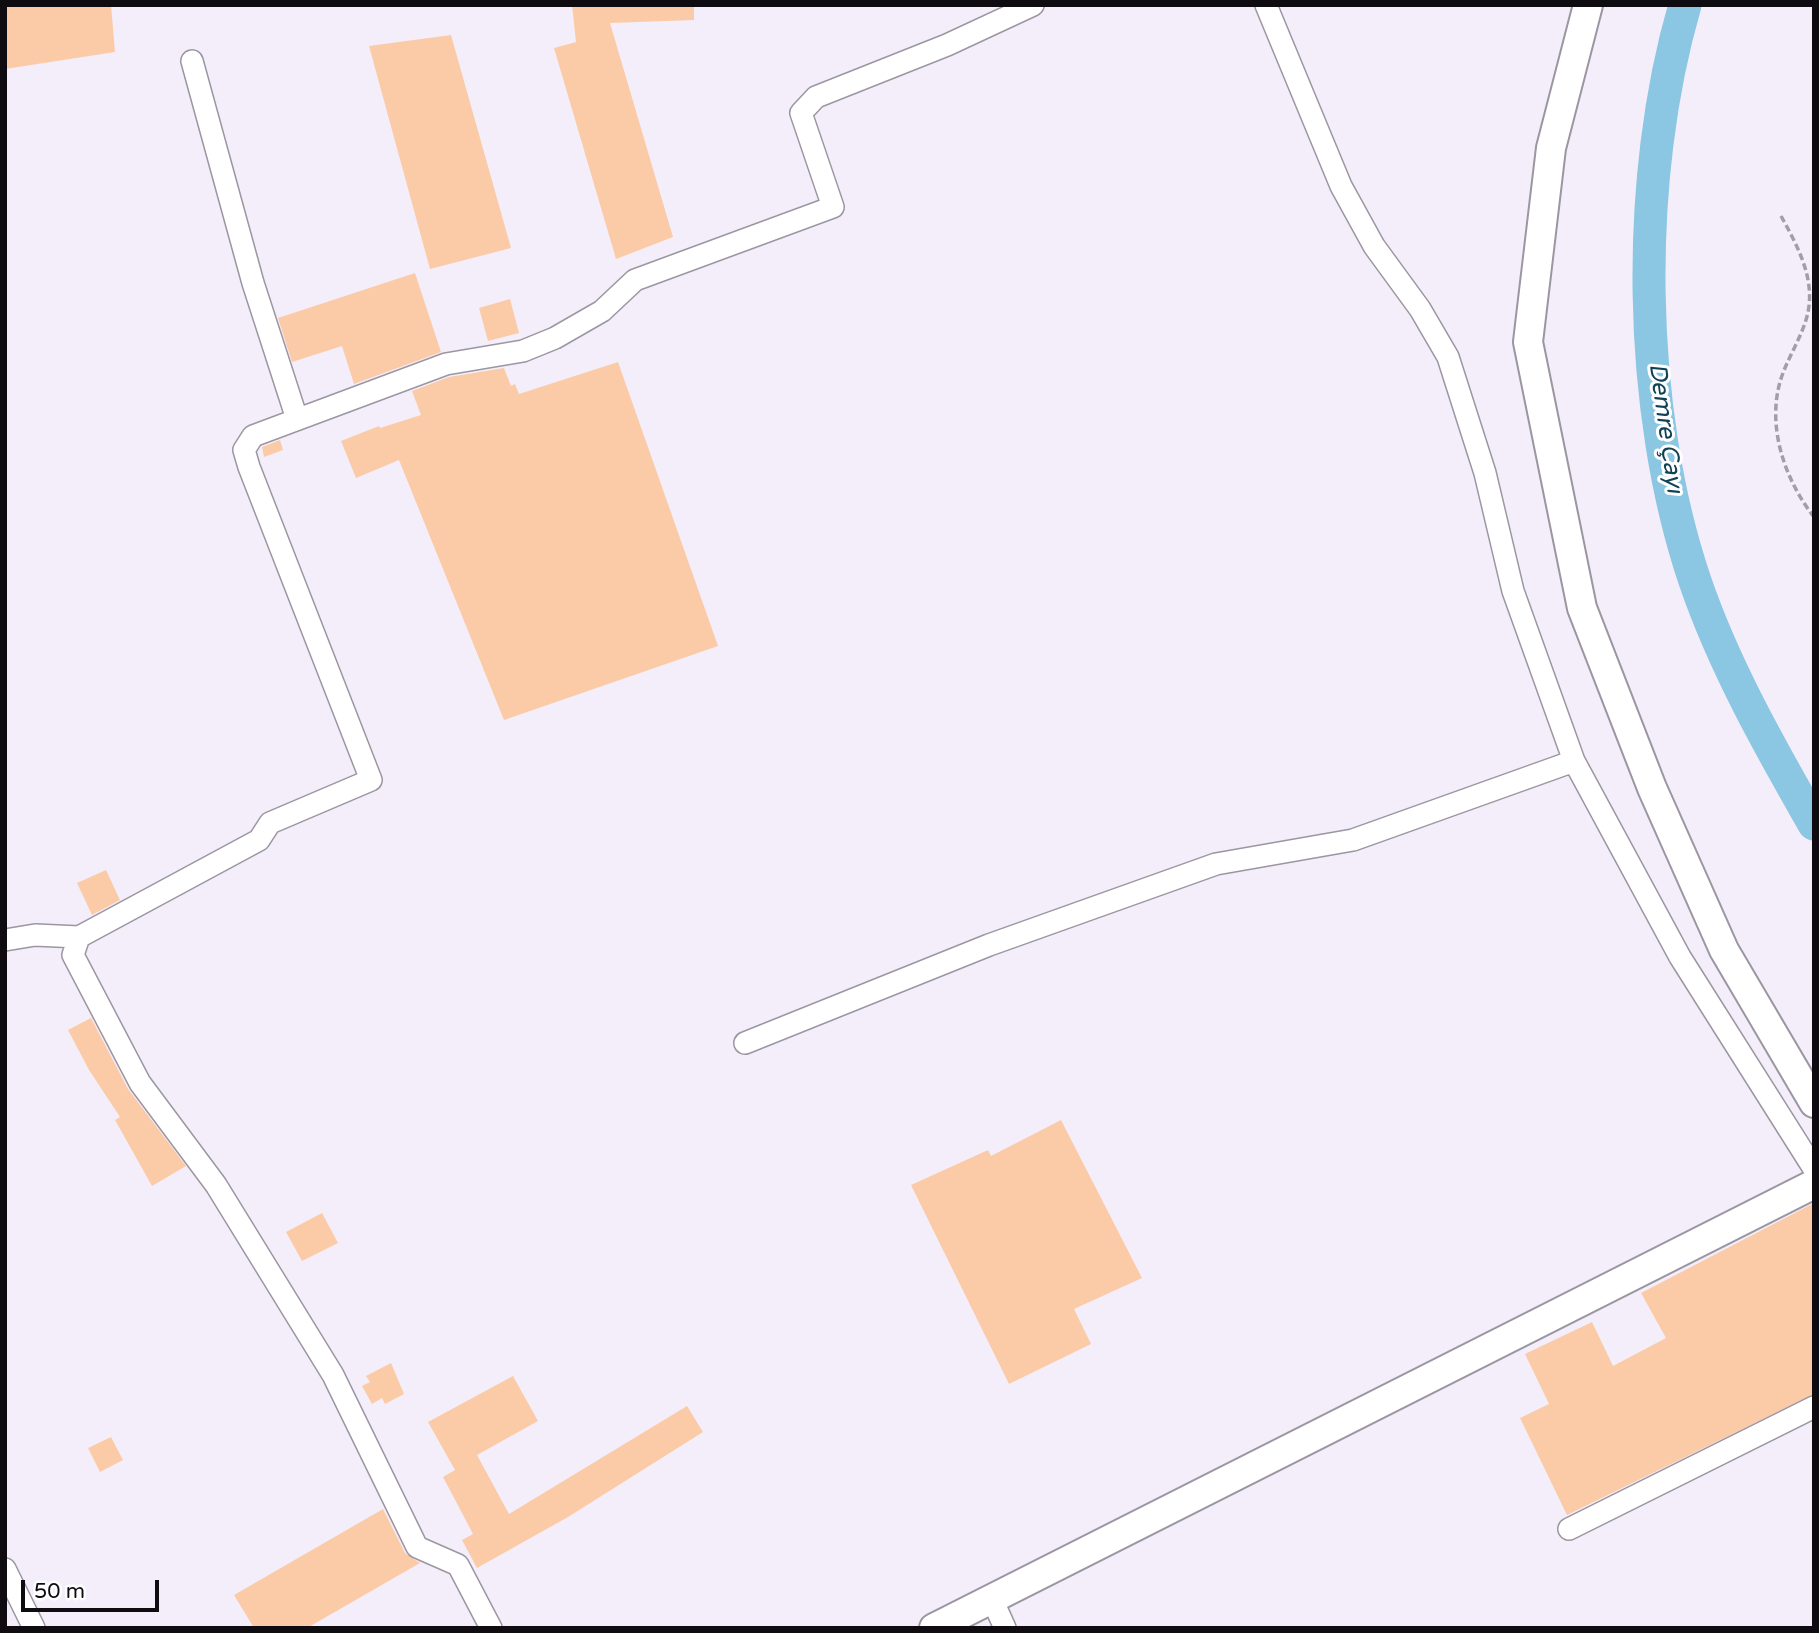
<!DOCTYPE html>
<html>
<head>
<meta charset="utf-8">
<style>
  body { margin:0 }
  #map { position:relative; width:1819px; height:1633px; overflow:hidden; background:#f4eefa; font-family:"Varela Round",sans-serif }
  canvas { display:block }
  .frame { position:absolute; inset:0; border:7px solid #0e0c10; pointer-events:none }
  .scale { position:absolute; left:21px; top:1580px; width:138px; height:32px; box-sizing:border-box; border:4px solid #0e0c10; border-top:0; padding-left:9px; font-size:21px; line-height:24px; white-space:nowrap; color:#0e0c10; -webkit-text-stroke:5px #fefefe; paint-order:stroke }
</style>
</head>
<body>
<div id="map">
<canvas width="1819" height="1633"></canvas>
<div class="frame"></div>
<div class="scale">50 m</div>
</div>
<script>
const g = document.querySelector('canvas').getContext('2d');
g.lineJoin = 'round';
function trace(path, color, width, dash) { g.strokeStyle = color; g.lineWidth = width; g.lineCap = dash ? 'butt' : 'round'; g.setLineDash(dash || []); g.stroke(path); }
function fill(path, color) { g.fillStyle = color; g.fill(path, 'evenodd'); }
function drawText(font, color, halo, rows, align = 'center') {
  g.font = font + ' "Varela Round",sans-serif'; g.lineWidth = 6; g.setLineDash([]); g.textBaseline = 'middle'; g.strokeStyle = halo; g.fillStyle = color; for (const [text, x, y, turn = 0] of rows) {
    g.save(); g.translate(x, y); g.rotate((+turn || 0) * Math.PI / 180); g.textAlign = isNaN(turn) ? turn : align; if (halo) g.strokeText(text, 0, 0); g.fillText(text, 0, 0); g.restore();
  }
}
trace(new Path2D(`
  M 1685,5 C 1634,179 1637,410 1695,581 C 1724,666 1770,747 1814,824`), '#8bc6e3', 33);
fill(new Path2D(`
  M 5,5 L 111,5 L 115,52 L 5,69 Z
  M 572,5 L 694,5 L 694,20 L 610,23 L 673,237 L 616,259 L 554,48 L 576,42 Z
  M 451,35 L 511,248 L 430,269 L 369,46 Z
  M 415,273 L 441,352 L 354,384 L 342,346 L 292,362 L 278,318 Z
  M 510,299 L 519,333 L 488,341 L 479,308 Z
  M 618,362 L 718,646 L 504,720 L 399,460 L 356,478 L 341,441 L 379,426 L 380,428 L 421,415 L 412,391 L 449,377 L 504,368 L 511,386 L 515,384 L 519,394 Z
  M 280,440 L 283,450 L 264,457 L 262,447 Z
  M 106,870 L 120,900 L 92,915 L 77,883 Z
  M 91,1018 L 128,1089 L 186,1166 L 152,1186 L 115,1120 L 120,1117 L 89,1070 L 68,1030 Z
  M 1061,1120 L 1142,1278 L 1074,1309 L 1091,1344 L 1009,1384 L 911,1185 L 988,1150 L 991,1156 Z
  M 1814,1203 L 1814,1394 L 1567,1515 L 1520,1418 L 1549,1404 L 1525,1354 L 1592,1322 L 1613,1366 L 1666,1338 L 1641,1293 Z
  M 322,1213 L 338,1243 L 302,1261 L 286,1232 Z
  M 391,1363 L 404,1394 L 385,1404 L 382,1398 L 372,1404 L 362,1386 L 370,1382 L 366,1376 Z
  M 513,1376 L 538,1421 L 477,1455 L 509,1514 L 687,1406 L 703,1432 L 568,1517 L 477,1568 L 462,1540 L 473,1534 L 443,1477 L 455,1470 L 428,1422 Z
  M 111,1437 L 123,1460 L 100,1472 L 88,1448 Z
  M 383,1509 L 405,1553 L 420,1563 L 307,1628 L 254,1628 L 234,1595 Z`), '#fbcba7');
const street = new Path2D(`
  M 1266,5 L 1341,186 L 1374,246 L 1420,309 L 1448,357 L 1485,473 L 1513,591 L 1574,761 L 1680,957 L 1814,1169
  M 192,61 L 253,283 L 297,419
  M 5,940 L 35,935 L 79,937
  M 745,1043 L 989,945 L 1216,864 L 1353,840 L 1574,761
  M 1569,1529 L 1814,1407
  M 5,1569 L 34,1628
  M 992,1599 L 1005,1628
  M 491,1628 L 458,1565 L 417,1547 L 333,1375 L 216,1185 L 140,1083 L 73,955 L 79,937 L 259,840 L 270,823 L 371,780 L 249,467 L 244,450 L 253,436 L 446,364 L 523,351 L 555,338 L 602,311 L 635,280 L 833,207 L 801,113 L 816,97 L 947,45 L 1033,5`);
const secondary = new Path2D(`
  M 1588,5 L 1551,148 L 1528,342 L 1582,608 L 1652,788 L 1724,950 L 1814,1103
  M 934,1628 L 1814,1184`);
trace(street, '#9b96a1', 24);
trace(secondary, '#9b96a1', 32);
trace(new Path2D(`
  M 1781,216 C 1796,243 1813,274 1809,306 C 1806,332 1787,357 1780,382 C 1767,428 1785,480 1814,517`), '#a29ea7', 3.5, [7, 3.5]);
trace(street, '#fff', 21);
trace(secondary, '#fff', 28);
drawText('italic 24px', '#104256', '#fefefe', [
  ["Demre Çayı",1665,428,82]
]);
</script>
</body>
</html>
